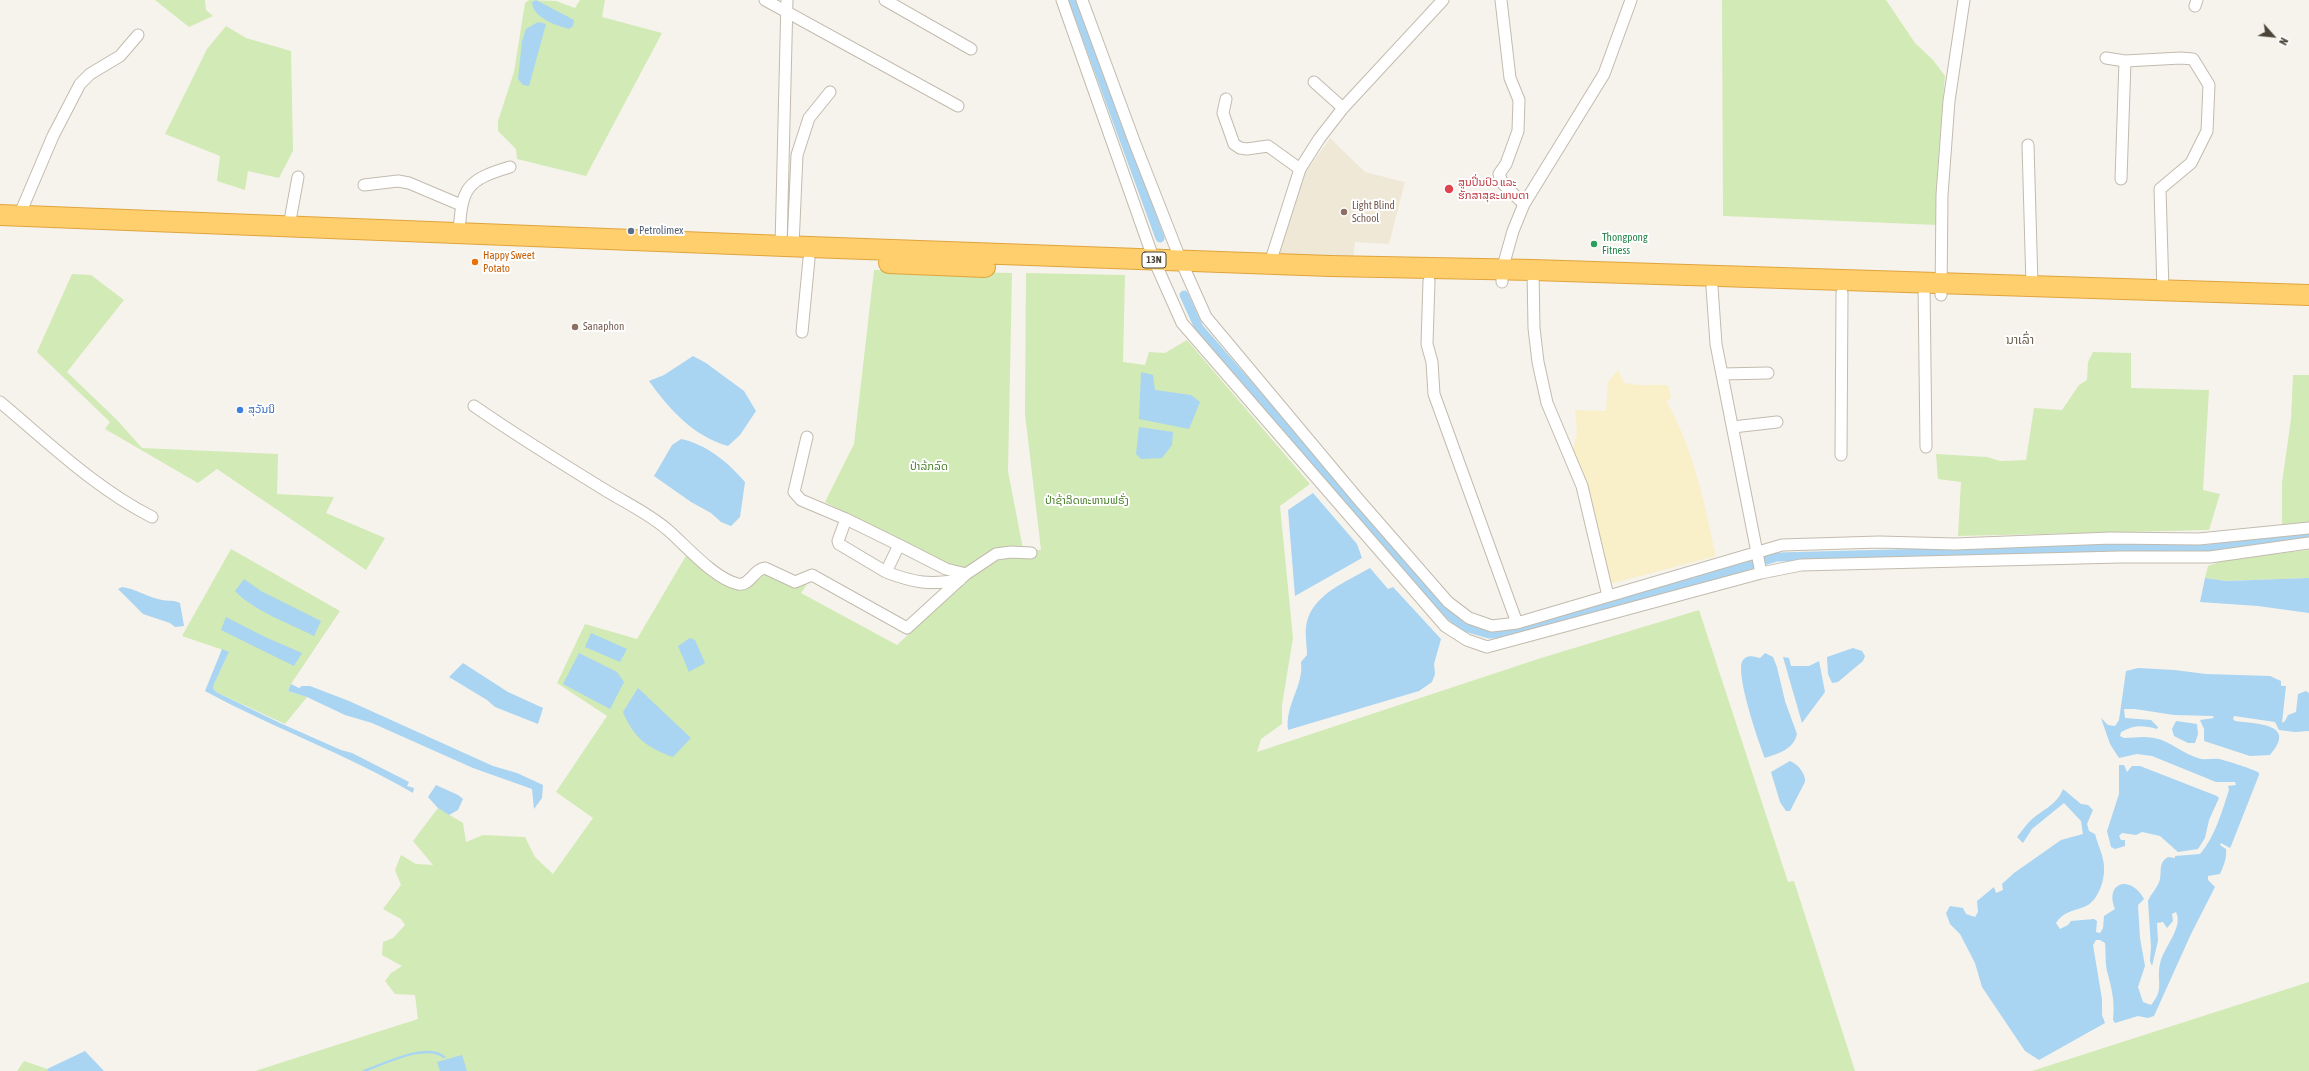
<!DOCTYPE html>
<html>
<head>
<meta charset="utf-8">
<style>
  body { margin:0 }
  #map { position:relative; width:2309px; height:1071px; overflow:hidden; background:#f6f3ec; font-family:"Asap Condensed",sans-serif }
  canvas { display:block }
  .north { position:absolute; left:2253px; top:16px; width:40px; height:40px; -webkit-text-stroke:3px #fff; paint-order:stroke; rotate:117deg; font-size:11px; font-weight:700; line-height:16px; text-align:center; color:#4b4439 }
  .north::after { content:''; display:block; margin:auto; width:14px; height:18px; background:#4b4439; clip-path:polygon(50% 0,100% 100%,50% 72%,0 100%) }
</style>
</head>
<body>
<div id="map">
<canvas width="2309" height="1071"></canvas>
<div class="north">N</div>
</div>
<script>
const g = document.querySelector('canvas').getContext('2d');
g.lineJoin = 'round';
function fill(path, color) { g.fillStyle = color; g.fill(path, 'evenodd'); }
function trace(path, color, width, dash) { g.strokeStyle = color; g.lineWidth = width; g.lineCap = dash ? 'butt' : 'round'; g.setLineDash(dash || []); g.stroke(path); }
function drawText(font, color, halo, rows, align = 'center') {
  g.font = font + ' "Asap Condensed","Noto Sans Lao",sans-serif'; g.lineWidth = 4; g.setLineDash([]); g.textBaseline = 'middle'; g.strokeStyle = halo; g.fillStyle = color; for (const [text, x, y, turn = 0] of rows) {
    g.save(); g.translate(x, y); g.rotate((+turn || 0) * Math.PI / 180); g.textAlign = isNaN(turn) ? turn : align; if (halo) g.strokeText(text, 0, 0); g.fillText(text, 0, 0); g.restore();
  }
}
fill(new Path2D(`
  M 1330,138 L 1365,172 L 1405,182 L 1389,244 L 1355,242 L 1353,260 L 1279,253 L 1303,176 Z`), '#efe8d6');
fill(new Path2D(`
  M 155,0 L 205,0 L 206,10 L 213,16 L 189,27 Z
  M 529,0 L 556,1 L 575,8 L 580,0 L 605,0 L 602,17 L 662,33 L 586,176 L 517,159 L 516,149 L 498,131 L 498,121 L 514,72 L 525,3 Z
  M 1722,0 L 1886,0 L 1915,43 L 1933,60 L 1945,76 L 1938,162 L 1937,225 L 1723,216 Z
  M 226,26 L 246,38 L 291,51 L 293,151 L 279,178 L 248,171 L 245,190 L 217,181 L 220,156 L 165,134 L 207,49 Z
  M 874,270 L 1012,273 L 1008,471 L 1023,549 L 1041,550 L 1025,414 L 1026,273 L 1125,275 L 1123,362 L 1145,365 L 1149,352 L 1165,353 L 1187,340 L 1310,484 L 1280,506 L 1293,638 L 1282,705 L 1282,724 L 1261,739 L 1257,752 L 1538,659 L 1699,610 L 1788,882 L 1794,881 L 1855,1071 L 255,1071 L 418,1019 L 415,995 L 395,994 L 385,981 L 391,973 L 402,966 L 382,955 L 383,942 L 393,938 L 405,925 L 401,919 L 383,909 L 401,885 L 395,870 L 401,855 L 416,864 L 433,865 L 413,841 L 438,808 L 463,823 L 466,842 L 483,835 L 525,837 L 535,857 L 553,874 L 593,818 L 556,792 L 607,716 L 557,683 L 585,624 L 637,639 L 687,554 L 716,581 L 741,591 L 766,574 L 810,580 L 801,593 L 897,645 L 966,581 L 963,573 L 825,502 L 854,444 Z
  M 72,274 L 91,275 L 124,300 L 67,372 L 117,420 L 142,448 L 278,454 L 277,494 L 334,497 L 326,513 L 385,538 L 366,570 L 217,469 L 198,483 L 105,429 L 110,422 L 37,352 Z
  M 2093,352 L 2131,353 L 2131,388 L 2209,390 L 2203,490 L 2220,494 L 2209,530 L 1958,536 L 1961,482 L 1938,479 L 1936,454 L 1987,457 L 2000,461 L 2026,460 L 2034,408 L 2062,410 L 2079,385 L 2087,380 L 2088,362 Z
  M 2293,375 L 2309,375 L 2309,526 L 2282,529 L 2282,483 L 2291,419 Z
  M 231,549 L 340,611 L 291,684 L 288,691 L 307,697 L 285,724 L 216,692 L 213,688 L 214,684 L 229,652 L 182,636 Z
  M 2309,550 L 2309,578 L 2226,581 L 2205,578 L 2208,566 L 2228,559 Z
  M 2309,982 L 2309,1071 L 2032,1071 Z
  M 24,1061 L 47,1069 L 48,1071 L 17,1071 Z`), '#d2eab5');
fill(new Path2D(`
  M 1618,370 L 1624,383 L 1639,385 L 1668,385 L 1671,396 L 1667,402 C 1694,451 1704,502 1716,556 L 1610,584 L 1573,451 L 1577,432 L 1575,410 L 1606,411 L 1608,382 Z`), '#f9efc9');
fill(new Path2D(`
  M 536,0 L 574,20 L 573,26 L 569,29 C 555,25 533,18 532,2 Z
  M 538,22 L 546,24 L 529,86 L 523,85 L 518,79 L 522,41 L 526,29 Z
  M 693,356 L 706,363 L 744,391 L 756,411 L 740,435 L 728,446 C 693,436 669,409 649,381 L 664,375 Z
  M 1141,372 L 1153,375 L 1155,390 L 1191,395 L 1200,402 L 1189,429 L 1139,419 Z
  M 1139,427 L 1173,432 L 1172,445 L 1162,458 L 1141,459 L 1136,454 Z
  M 681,439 C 706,444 729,463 745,482 L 740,517 L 731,526 L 721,522 L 711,513 L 691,502 L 654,476 L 672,445 Z
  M 1313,493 L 1357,544 L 1362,558 L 1295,596 L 1288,510 Z
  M 1370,568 L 1388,589 L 1393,587 L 1441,639 L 1434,664 L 1435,674 L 1432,682 L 1419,691 L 1288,730 C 1285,704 1304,686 1301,662 L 1307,655 C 1307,646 1305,635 1306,627 C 1310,595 1346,582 1370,568 Z
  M 2205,578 L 2226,581 L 2309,578 L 2309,613 L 2258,606 L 2200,602 Z
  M 244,579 L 261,591 L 321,621 L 314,636 C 289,623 255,612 235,591 Z
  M 122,587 C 136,589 146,596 158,599 C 166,602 171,599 180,603 L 184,626 L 175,627 L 170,623 L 143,614 L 118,589 Z
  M 226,617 L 265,637 L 302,653 L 294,666 L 221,630 Z
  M 591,633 L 627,649 L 620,662 L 585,647 Z
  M 690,638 L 695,640 L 705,663 L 689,672 L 678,646 Z
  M 1853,648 L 1862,651 L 1865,656 L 1863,661 L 1838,682 L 1832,683 L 1828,674 L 1827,657 Z
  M 222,649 L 229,652 L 214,684 L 213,688 L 216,692 L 280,723 L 341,750 L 352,753 L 409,782 L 407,786 L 414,788 L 413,793 C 346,754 273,728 205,691 Z
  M 579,653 L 617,672 L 624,682 L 610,709 L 563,684 Z
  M 1765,653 L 1773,657 L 1777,667 L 1785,701 L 1797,734 C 1793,750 1779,753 1765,758 C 1759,743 1734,671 1743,660 C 1748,654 1754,657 1760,658 Z
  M 1783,657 L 1789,658 L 1791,666 L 1809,666 L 1819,661 L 1825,692 L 1802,723 Z
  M 463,663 L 508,692 L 543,708 L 538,724 L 495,707 L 487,700 L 449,677 Z
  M 2138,668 L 2174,670 L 2206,674 L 2270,676 L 2281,681 L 2281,686 L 2286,686 L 2282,723 L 2285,721 L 2288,715 L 2296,712 L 2298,694 L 2306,691 L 2309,693 L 2309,731 L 2295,732 L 2279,730 L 2275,722 L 2234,716 L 2233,719 L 2235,721 C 2256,724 2298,723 2270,755 L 2250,756 L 2204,741 L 2204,729 L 2200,720 L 2214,718 L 2213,716 L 2174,715 L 2135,709 L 2124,709 L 2125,718 L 2151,720 L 2158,727 L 2157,729 C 2143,725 2134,725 2121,732 L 2120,736 L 2124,738 C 2134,738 2143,736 2154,738 C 2171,741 2184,755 2201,759 C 2207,760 2213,758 2219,759 C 2224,760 2257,770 2259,773 L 2259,775 L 2231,846 L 2230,848 L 2221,843 L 2220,845 L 2226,849 C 2227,858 2224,865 2220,874 L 2208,876 L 2208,880 L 2215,887 L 2191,934 L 2154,1016 L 2148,1018 L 2138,1016 L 2115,1023 L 2113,1020 C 2115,1002 2112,989 2107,971 C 2105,962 2106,952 2105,943 L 2100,940 L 2096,940 L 2093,945 L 2102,999 L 2102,1015 L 2105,1023 L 2039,1060 L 2025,1051 L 1982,987 L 1975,963 L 1960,934 L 1950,924 L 1946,913 L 1950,906 L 1963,908 L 1966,914 L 1975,917 L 1978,912 L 1977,901 L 1994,887 L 1996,893 L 2003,890 L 2002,884 L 2014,873 L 2061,840 L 2083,834 L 2081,821 L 2064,803 L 2032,829 L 2023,843 L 2017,837 C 2021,832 2026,825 2031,820 C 2042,810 2057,805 2063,789 L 2081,804 L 2088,805 L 2093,810 L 2087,824 L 2089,831 L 2095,834 C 2098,845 2104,857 2104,867 C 2105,880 2098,902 2084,907 C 2072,911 2063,912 2056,923 L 2060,929 L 2068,925 L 2071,921 L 2094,919 L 2097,921 L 2096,932 L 2100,933 L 2103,928 L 2104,916 L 2115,909 C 2104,882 2131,874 2144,899 L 2138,905 L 2140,938 L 2145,966 L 2138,987 L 2143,1002 L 2151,1005 C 2165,989 2156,981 2160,964 C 2163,948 2184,927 2176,912 L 2172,914 L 2173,921 L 2167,928 L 2163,922 L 2157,923 L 2158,941 L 2152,966 L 2150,961 L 2151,947 L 2148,901 C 2151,893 2158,888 2160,879 C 2162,870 2158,863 2168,857 L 2175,858 L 2175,856 L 2200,854 C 2215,837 2222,811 2229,790 L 2228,786 L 2236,785 L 2235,782 L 2216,782 L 2152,756 L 2137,754 L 2119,758 L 2110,744 L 2101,718 L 2108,725 L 2115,726 L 2119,720 L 2126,671 Z
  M 291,684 L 299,688 L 302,686 L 310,686 L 349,701 L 493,766 L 517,773 L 543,785 L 542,798 L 534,809 L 532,789 L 473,768 L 372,723 L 345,715 L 307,697 L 288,691 Z
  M 638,688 L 691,738 L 673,757 C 646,747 634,738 623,712 Z
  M 2176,721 L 2197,724 L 2198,734 L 2195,743 L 2188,743 L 2174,736 L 2172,729 Z
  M 1790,761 C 1798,764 1806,774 1805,782 L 1790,811 L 1786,811 L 1780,802 L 1771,772 Z
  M 2119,765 L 2124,765 L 2127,772 L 2132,766 L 2140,766 L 2217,796 L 2219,798 L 2209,820 L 2205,838 L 2198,849 L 2178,852 L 2160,836 L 2142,832 L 2136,835 L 2122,833 L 2119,836 L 2121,840 L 2125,840 L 2125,846 L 2115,849 L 2111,847 L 2107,831 L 2119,794 Z
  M 436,785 L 458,795 L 463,799 L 458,810 L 449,815 L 438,808 L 428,797 Z
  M 85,1051 L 104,1071 L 48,1071 L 47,1069 Z
  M 462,1055 L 467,1071 L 440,1071 L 437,1062 Z`), '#a9d4f2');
trace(new Path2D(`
  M 364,1071 C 384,1064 427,1042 444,1057`), '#a9d4f2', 2.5);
trace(new Path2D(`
  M 1073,0 L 1160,238
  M 1184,295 L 1199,328 L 1439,604 L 1461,626 L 1489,634 L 1518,633 L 1777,557 L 2123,548 L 2209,549 L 2309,535`), '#a9d4f2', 9);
const street = new Path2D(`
  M 765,0 L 958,106
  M 885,0 L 971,49
  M 1062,0 L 1154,260 L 1182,323 L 1445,626 L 1467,640 L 1487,647 L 1761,573 L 1801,565 L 2120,557 L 2210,557 L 2309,543
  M 1082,0 L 1134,141 L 1181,261 L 1206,317 L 1359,500 L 1448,602 L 1469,618 L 1492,626 L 1517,623 L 1782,545 L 1879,542 L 1955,544 L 2111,538 L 2199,539 L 2309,528
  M 1501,0 L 1510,78 L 1519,100 L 1518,131 L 1506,164 L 1499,174 L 1503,184 L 1524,204
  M 2195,6 L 2197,0
  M 2106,58 L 2125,61
  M 1314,82 L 1343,108
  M 1226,99 L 1223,113 L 1234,144 L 1240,148 L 1247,149 L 1268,146 L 1300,169
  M 2028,145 L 2032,285
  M 2121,179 L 2125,61 L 2181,58 L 2193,59 L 2209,85 L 2207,131 L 2191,163 L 2160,189 L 2163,291
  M 364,185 L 398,181 L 409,183 L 461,205
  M 19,216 L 53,136 L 80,84 L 90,74 L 120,56 L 138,35
  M 289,226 L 298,177
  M 459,232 C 462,188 466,180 510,167
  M 781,246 L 787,0
  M 793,246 L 797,155 L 809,118 L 830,92
  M 1270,263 L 1300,169 L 1319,139 L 1343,108 L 1443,0
  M 1533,270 L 1534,328 L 1538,362 L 1547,403 L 1582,486 L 1608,596
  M 1429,281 L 1427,344 L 1432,362 L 1434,394 L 1517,623
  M 1502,282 L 1502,270 L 1513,231 L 1524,204 L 1604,74 L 1631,0
  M 1924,283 L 1926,447
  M 1712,287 L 1716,344 L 1761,573
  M 1941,295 L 1942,195 L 1949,101 L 1964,0
  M 802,332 L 809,259
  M 1722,374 L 1768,373
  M 0,402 C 49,443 95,488 152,517
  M 474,406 C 517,436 561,463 605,490 C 626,503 650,514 669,531 C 687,547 715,579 738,584 C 749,587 754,569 765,568 L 795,582 L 812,575 L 907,628 L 966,574 L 996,554 L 1011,552 L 1031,553
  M 1733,427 L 1777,422
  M 807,437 L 794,492 L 801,500 L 846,519
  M 1841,455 L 1842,293
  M 886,572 L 839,544 L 838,541 L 846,519 L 899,545
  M 960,580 C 929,585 915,583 886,572 L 899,545 L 946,569 L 966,574`);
const highway = new Path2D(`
  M 0,215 L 810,247 L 1330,266 L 1533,270 L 2309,295
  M 889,263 L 985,267`);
trace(street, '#c2bbae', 13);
trace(highway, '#e0a43c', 22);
trace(street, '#fff', 11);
trace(highway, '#ffcf6e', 20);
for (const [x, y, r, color] of [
  [1449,189,5,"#e0444e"],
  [1344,212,4,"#8d6e63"],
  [631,231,4,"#5c6f8a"],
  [1594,244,4,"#2e9e5b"],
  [475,262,4,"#e8710a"],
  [575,327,4,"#8d6e63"],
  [240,410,4,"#3f7fe0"]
]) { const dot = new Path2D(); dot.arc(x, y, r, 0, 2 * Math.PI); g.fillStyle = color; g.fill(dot); trace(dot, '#fff', 1.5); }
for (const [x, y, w] of [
  [1154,260,24]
]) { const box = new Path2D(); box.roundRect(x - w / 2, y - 8, w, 16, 3); g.fillStyle = '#fff'; g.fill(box); trace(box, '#4b4439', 1); }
drawText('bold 10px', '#4b4439', null, [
  ["13N",1154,260]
]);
drawText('11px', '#be3a42', '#fff', [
  ["ສູນປິ່ນປົວ ແລະ",1458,183],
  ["ຮັກສາສຸຂະພາບຕາ",1458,196]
], 'left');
drawText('11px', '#785e54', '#fff', [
  ["Light Blind",1352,206],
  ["School",1352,219],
  ["Sanaphon",583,327]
], 'left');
drawText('11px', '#4e5e75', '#fff', [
  ["Petrolimex",639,231]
], 'left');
drawText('11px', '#27864d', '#fff', [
  ["Thongpong",1602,238],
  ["Fitness",1602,251]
], 'left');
drawText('11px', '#c56008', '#fff', [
  ["Happy Sweet",483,256],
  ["Potato",483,269]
], 'left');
drawText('11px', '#366cbe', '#fff', [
  ["ສຸວັນນິ",248,410]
], 'left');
drawText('11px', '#4a7f2a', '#fff', [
  ["ປ່າລ້ກລົດ",929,467],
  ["ປ່າຊ້າລິດທະຫານຟຣັ່ງ",1087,501]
]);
drawText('13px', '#6e6250', '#fff', [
  ["ນາເລົ່າ",2020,340]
]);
</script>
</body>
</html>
